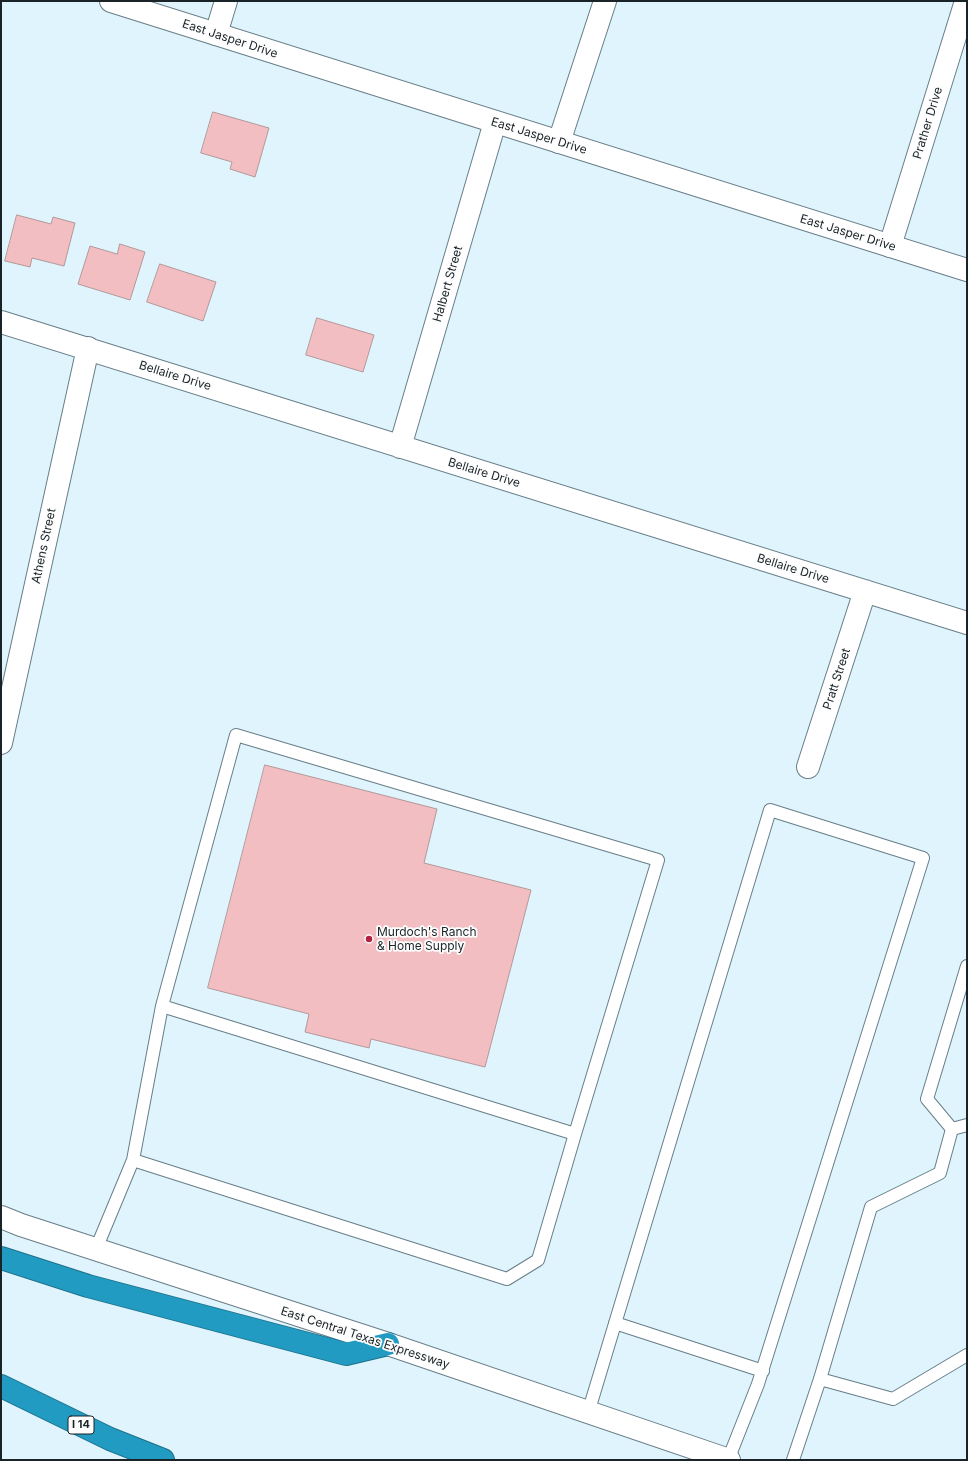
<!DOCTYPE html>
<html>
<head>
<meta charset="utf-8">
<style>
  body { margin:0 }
  #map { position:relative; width:968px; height:1461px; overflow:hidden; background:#e0f4fd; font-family:Inter,sans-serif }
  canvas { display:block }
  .frame { position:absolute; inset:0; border:2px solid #1a2327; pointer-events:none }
</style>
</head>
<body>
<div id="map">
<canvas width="968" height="1461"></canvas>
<div class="frame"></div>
</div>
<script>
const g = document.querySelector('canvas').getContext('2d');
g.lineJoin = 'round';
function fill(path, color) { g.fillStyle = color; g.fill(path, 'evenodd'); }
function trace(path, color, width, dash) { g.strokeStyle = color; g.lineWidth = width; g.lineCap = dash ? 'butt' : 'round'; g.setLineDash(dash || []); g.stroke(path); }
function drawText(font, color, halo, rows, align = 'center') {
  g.font = font + ' Inter,sans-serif'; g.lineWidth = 3.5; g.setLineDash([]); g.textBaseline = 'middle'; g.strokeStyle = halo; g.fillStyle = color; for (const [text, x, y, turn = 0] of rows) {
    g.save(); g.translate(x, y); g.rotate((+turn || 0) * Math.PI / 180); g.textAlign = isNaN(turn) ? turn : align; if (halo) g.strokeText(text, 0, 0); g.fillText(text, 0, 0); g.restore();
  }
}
const building = new Path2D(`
  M 213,112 L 269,128 L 255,177 L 230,169 L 232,162 L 201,153 Z
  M 17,215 L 51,224 L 53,217 L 75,223 L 64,266 L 32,258 L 30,267 L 5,261 Z
  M 120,244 L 145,252 L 130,300 L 78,284 L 90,246 L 117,254 Z
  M 160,264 L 216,282 L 203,321 L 147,302 Z
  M 317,318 L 374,335 L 363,372 L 306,355 Z
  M 265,765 L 437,809 L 424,863 L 531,890 L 485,1067 L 371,1039 L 369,1048 L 305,1032 L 309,1014 L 208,988 Z`);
fill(building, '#f2bec1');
trace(building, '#b29899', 1);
const service = new Path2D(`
  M 952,1129 L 927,1099 L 967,966
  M 952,1129 L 967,1125
  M 133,1160 L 507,1279 L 538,1260 L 575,1134
  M 96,1249 L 133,1160 L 162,1006 L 236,735 L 658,860 L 575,1134 L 162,1006
  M 615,1323 L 763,1371
  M 820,1379 L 893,1399 L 967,1355
  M 588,1413 L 770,810 L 923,858 L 758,1384 L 728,1460
  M 793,1460 L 820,1379 L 871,1207 L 940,1173 L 952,1129`);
const minor = new Path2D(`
  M 216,34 L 226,1
  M 559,142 L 605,1
  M 890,246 L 966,1
  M 1,322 L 967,623
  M 400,447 L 495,122
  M 1,743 L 88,348
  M 808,767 L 865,591`);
const tertiary = new Path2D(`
  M 111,1 L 967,270`);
const secondary = new Path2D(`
  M 1,1217 L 21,1225 L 388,1344 L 729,1460`);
const motorway = new Path2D(`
  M 1,1258 L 88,1286 L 346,1354 L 388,1344
  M 1,1386 L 110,1439 L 163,1460`);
trace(service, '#677e88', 14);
trace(minor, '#677e88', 24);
trace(tertiary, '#677e88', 24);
trace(secondary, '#677e88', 24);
trace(motorway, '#1f718b', 24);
trace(service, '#fff', 12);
trace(minor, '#fff', 22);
trace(tertiary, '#fff', 22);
trace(secondary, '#fff', 22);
trace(motorway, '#219bc1', 22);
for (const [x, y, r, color] of [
  [369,939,4,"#b32143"]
]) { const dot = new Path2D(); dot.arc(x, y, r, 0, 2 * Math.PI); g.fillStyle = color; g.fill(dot); trace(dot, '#fdfdfd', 1.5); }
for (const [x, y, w] of [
  [81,1425,26]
]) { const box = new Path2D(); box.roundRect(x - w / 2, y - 9, w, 18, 3); g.fillStyle = '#fdfdfd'; g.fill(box); trace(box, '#1a2327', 1); }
drawText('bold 11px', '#1a2327', null, [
  ["I 14",81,1425]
]);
drawText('12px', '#1a2327', '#fdfdfd', [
  ["East Jasper Drive",230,39,18],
  ["Prather Drive",928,123,-73],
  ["East Jasper Drive",539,136,17],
  ["East Jasper Drive",848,233,17],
  ["Halbert Street",448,284,-74],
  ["Bellaire Drive",175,376,17],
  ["Bellaire Drive",484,473,17],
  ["Athens Street",44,546,-78],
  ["Bellaire Drive",793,569,17],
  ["Pratt Street",837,679,-72],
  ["East Central Texas Expressway",365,1338,18]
]);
drawText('12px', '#1a2327', '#fdfdfd', [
  ["Murdoch's Ranch",377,932],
  ["& Home Supply",377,946]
], 'left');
</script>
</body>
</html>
